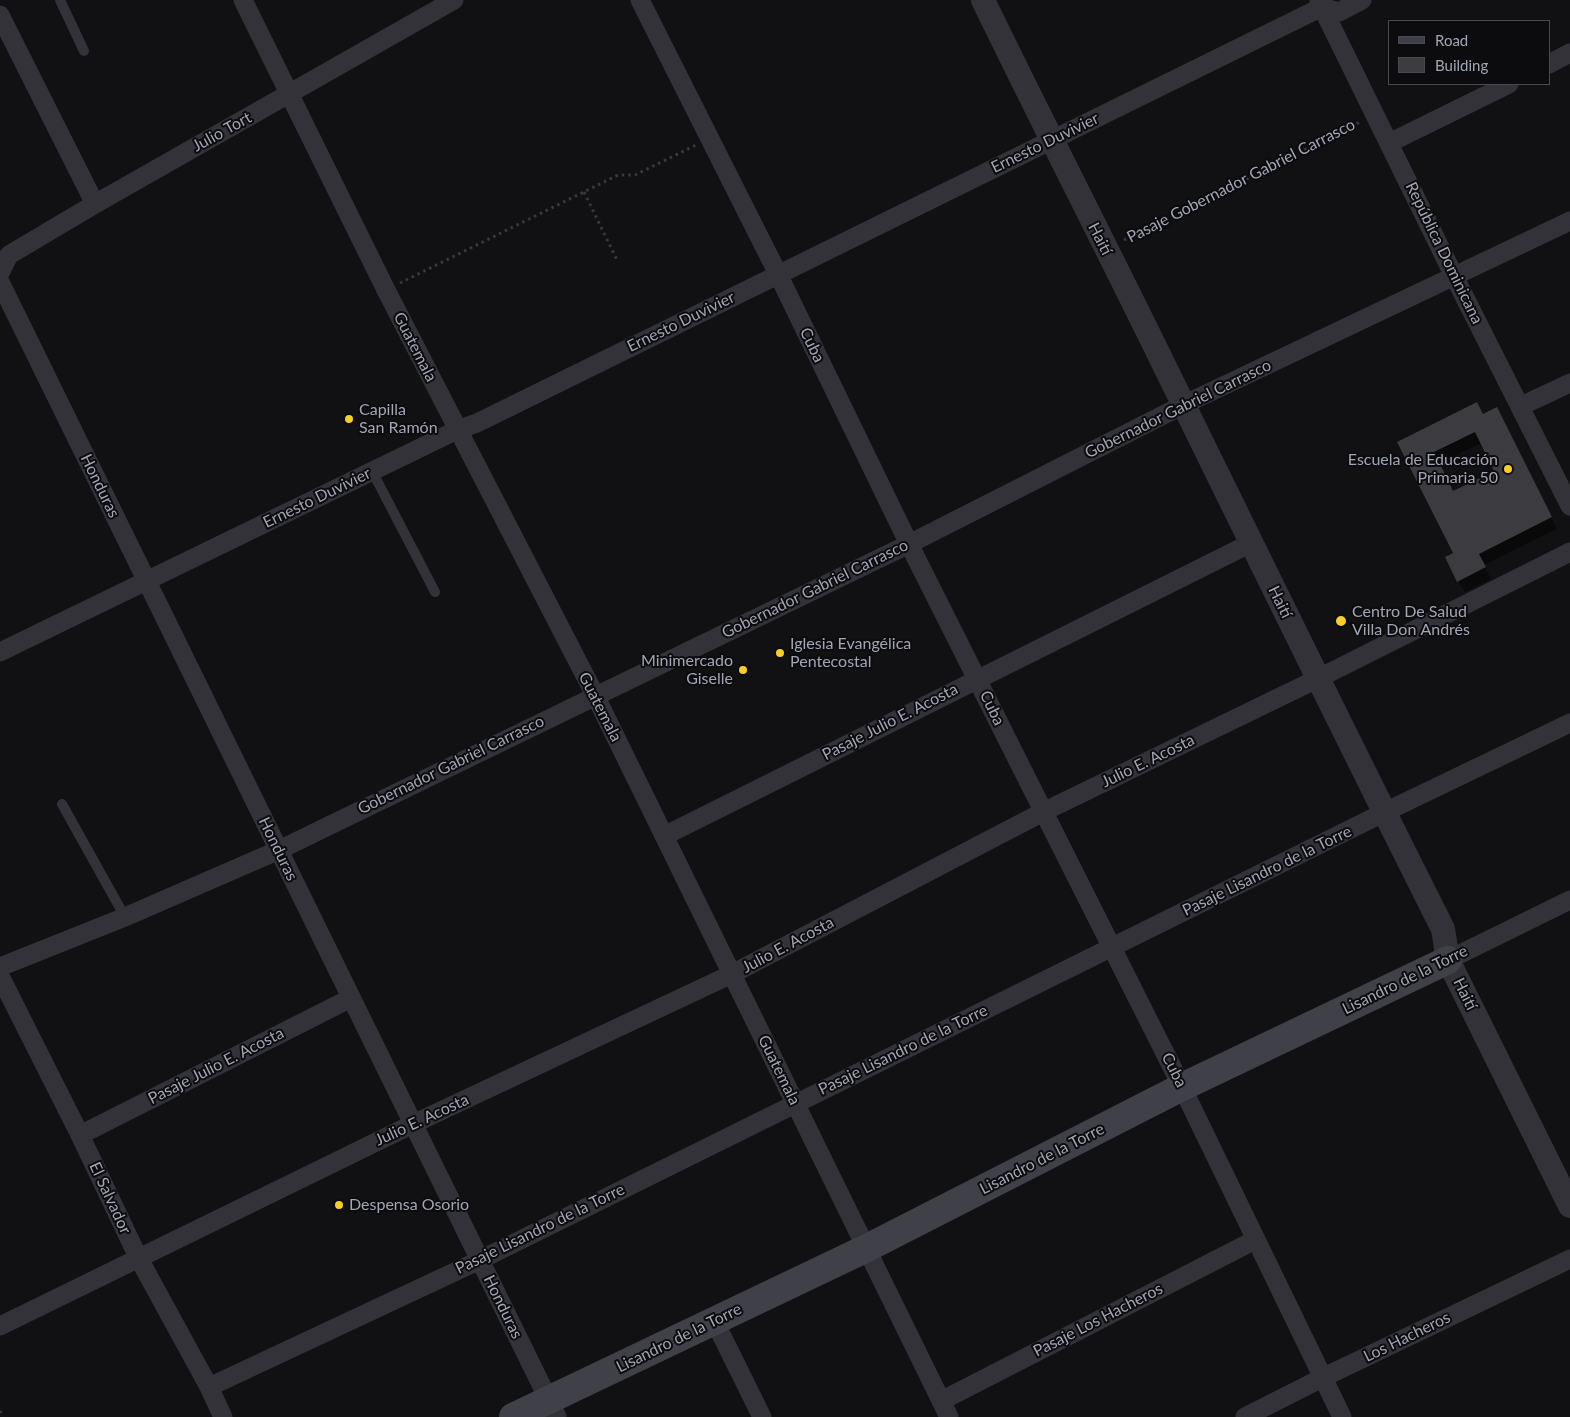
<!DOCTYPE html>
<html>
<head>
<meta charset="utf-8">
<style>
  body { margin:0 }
  #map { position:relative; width:1570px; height:1417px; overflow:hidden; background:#111113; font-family:Lato,sans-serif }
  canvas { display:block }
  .legend { position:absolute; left:1388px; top:20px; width:162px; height:65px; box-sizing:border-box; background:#0c0c0e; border:1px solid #484950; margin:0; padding:6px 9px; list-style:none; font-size:15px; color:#a2a5b4 }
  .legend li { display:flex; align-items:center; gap:10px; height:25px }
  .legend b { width:25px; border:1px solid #484950 }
</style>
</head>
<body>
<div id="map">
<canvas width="1570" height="1417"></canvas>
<ul class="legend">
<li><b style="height:6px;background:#404148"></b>Road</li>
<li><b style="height:14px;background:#3b3b40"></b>Building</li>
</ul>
</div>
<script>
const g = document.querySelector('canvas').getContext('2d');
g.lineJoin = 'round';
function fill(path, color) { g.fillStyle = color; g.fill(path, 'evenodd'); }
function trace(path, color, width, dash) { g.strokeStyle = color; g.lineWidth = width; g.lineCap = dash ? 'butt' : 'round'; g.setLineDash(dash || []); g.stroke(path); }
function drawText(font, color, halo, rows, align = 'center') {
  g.font = font + ' Lato,sans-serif'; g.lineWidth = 4; g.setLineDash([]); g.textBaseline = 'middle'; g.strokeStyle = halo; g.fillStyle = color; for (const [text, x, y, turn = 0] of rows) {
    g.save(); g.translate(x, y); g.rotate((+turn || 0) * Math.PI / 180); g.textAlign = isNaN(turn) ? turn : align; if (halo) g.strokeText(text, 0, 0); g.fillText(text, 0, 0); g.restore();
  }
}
fill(new Path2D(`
  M 1483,415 L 1503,420 L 1557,529 L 1484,565 L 1491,579 L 1465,592 L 1458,581 L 1454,554 L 1398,442 ZM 1482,443 L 1496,472 L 1453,492 L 1439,463 Z`), '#0007');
fill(new Path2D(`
  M 1477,402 L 1483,414 L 1497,407 L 1552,517 L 1479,554 L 1486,567 L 1457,582 L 1445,557 L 1453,553 L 1397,442 ZM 1475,432 L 1494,471 L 1453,491 L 1434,452 Z`), '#3b3b40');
trace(new Path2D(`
  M 584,192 L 617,260
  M 1124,240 L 1360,122
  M 400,283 L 618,175 L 635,175 L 696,145
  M 0,1411 L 3,1417`), '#38393f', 3, [2.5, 4]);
trace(new Path2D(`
  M 60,0 L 84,51
  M 372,471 L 435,592
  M 62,804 L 125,917`), '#323238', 10);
trace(new Path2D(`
  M 243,0 L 386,290 L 595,695 L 949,1417
  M 640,0 L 778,274 L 909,544 L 1182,1087 L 1342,1417
  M 1319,1 L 1454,276 L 1570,506
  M 0,15 L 95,204
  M 1549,64 L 1570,53
  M 1389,143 L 1509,84
  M 0,273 L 9,255 L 95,204 L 454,0
  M 0,282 L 557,1417
  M 1521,406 L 1570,383
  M 0,652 L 457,430 L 477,423 L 1322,7 L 1339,12 L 1362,0
  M 664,836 L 1251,543
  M 1448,960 L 1570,900
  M 0,967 L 125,917 L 279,850 L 909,544 L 1183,405 L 1570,221
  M 0,976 L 80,1135 L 138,1257 L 209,1387 L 223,1417
  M 80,1135 L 351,998
  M 714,1320 L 762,1417
  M 0,1326 L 413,1124 L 732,974 L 1043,812 L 1317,679 L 1570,552
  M 209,1387 L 480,1260 L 1383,813 L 1570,723
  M 941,1401 L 1255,1240
  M 1245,1417 L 1322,1378 L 1570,1259`), '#323238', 19);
trace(new Path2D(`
  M 983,0 C 1043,124 1106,246 1166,369 C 1258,556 1349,743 1443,929 L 1448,960 L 1570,1206`), '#323238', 24);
trace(new Path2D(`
  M 513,1417 L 867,1248 L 1182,1087 L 1448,960`), '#404148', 28);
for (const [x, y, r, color] of [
  [349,419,5,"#f8ce24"],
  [1508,469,5,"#f8ce24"],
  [1341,621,6,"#f8ce24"],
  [780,653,5,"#f8ce24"],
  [743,670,5,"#f8ce24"],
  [339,1205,5,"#f8ce24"]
]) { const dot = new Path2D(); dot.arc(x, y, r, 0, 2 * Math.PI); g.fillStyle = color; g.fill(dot); trace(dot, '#0c0c0e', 2); }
drawText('16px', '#a2a5b4', '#0c0c0e', [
  ["Julio Tort",222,132,-29],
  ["Ernesto Duvivier",1045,143,-26],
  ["Pasaje Gobernador Gabriel Carrasco",1241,181,-27],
  ["Haití",1100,239,63],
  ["República Dominicana",1444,253,64],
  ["Ernesto Duvivier",681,322,-26],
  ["Cuba",812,345,64],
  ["Guatemala",415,347,63],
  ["Gobernador Gabriel Carrasco",1178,409,-26],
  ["Honduras",100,486,64],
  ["Ernesto Duvivier",317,498,-26],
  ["Gobernador Gabriel Carrasco",815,589,-26],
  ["Haití",1280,602,64],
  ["Guatemala",600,707,63],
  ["Cuba",992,708,64],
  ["Pasaje Julio E. Acosta",890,722,-27],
  ["Julio E. Acosta",1148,761,-26],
  ["Gobernador Gabriel Carrasco",451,765,-26],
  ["Honduras",278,849,64],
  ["Pasaje Lisandro de la Torre",1267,871,-26],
  ["Julio E. Acosta",788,945,-28],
  ["Lisandro de la Torre",1405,980,-26],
  ["Haití",1465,994,64],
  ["Pasaje Lisandro de la Torre",903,1050,-26],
  ["Pasaje Julio E. Acosta",216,1066,-27],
  ["Guatemala",779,1070,64],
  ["Cuba",1174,1070,63],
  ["Julio E. Acosta",422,1120,-25],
  ["Lisandro de la Torre",1042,1159,-27],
  ["El Salvador",110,1198,65],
  ["Pasaje Lisandro de la Torre",540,1229,-26],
  ["Honduras",503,1307,64],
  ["Pasaje Los Hacheros",1098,1320,-27],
  ["Los Hacheros",1407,1337,-26],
  ["Lisandro de la Torre",679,1338,-26]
]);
drawText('16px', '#a2a5b4', '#0c0c0e', [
  ["Capilla",359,410],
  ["San Ramón",359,428],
  ["Escuela de Educación",1498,460,"right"],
  ["Primaria 50",1498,478,"right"],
  ["Centro De Salud",1352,612],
  ["Villa Don Andrés",1352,630],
  ["Iglesia Evangélica",790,644],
  ["Pentecostal",790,662],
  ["Minimercado",733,661,"right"],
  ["Giselle",733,679,"right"],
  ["Despensa Osorio",349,1205]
], 'left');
</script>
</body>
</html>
